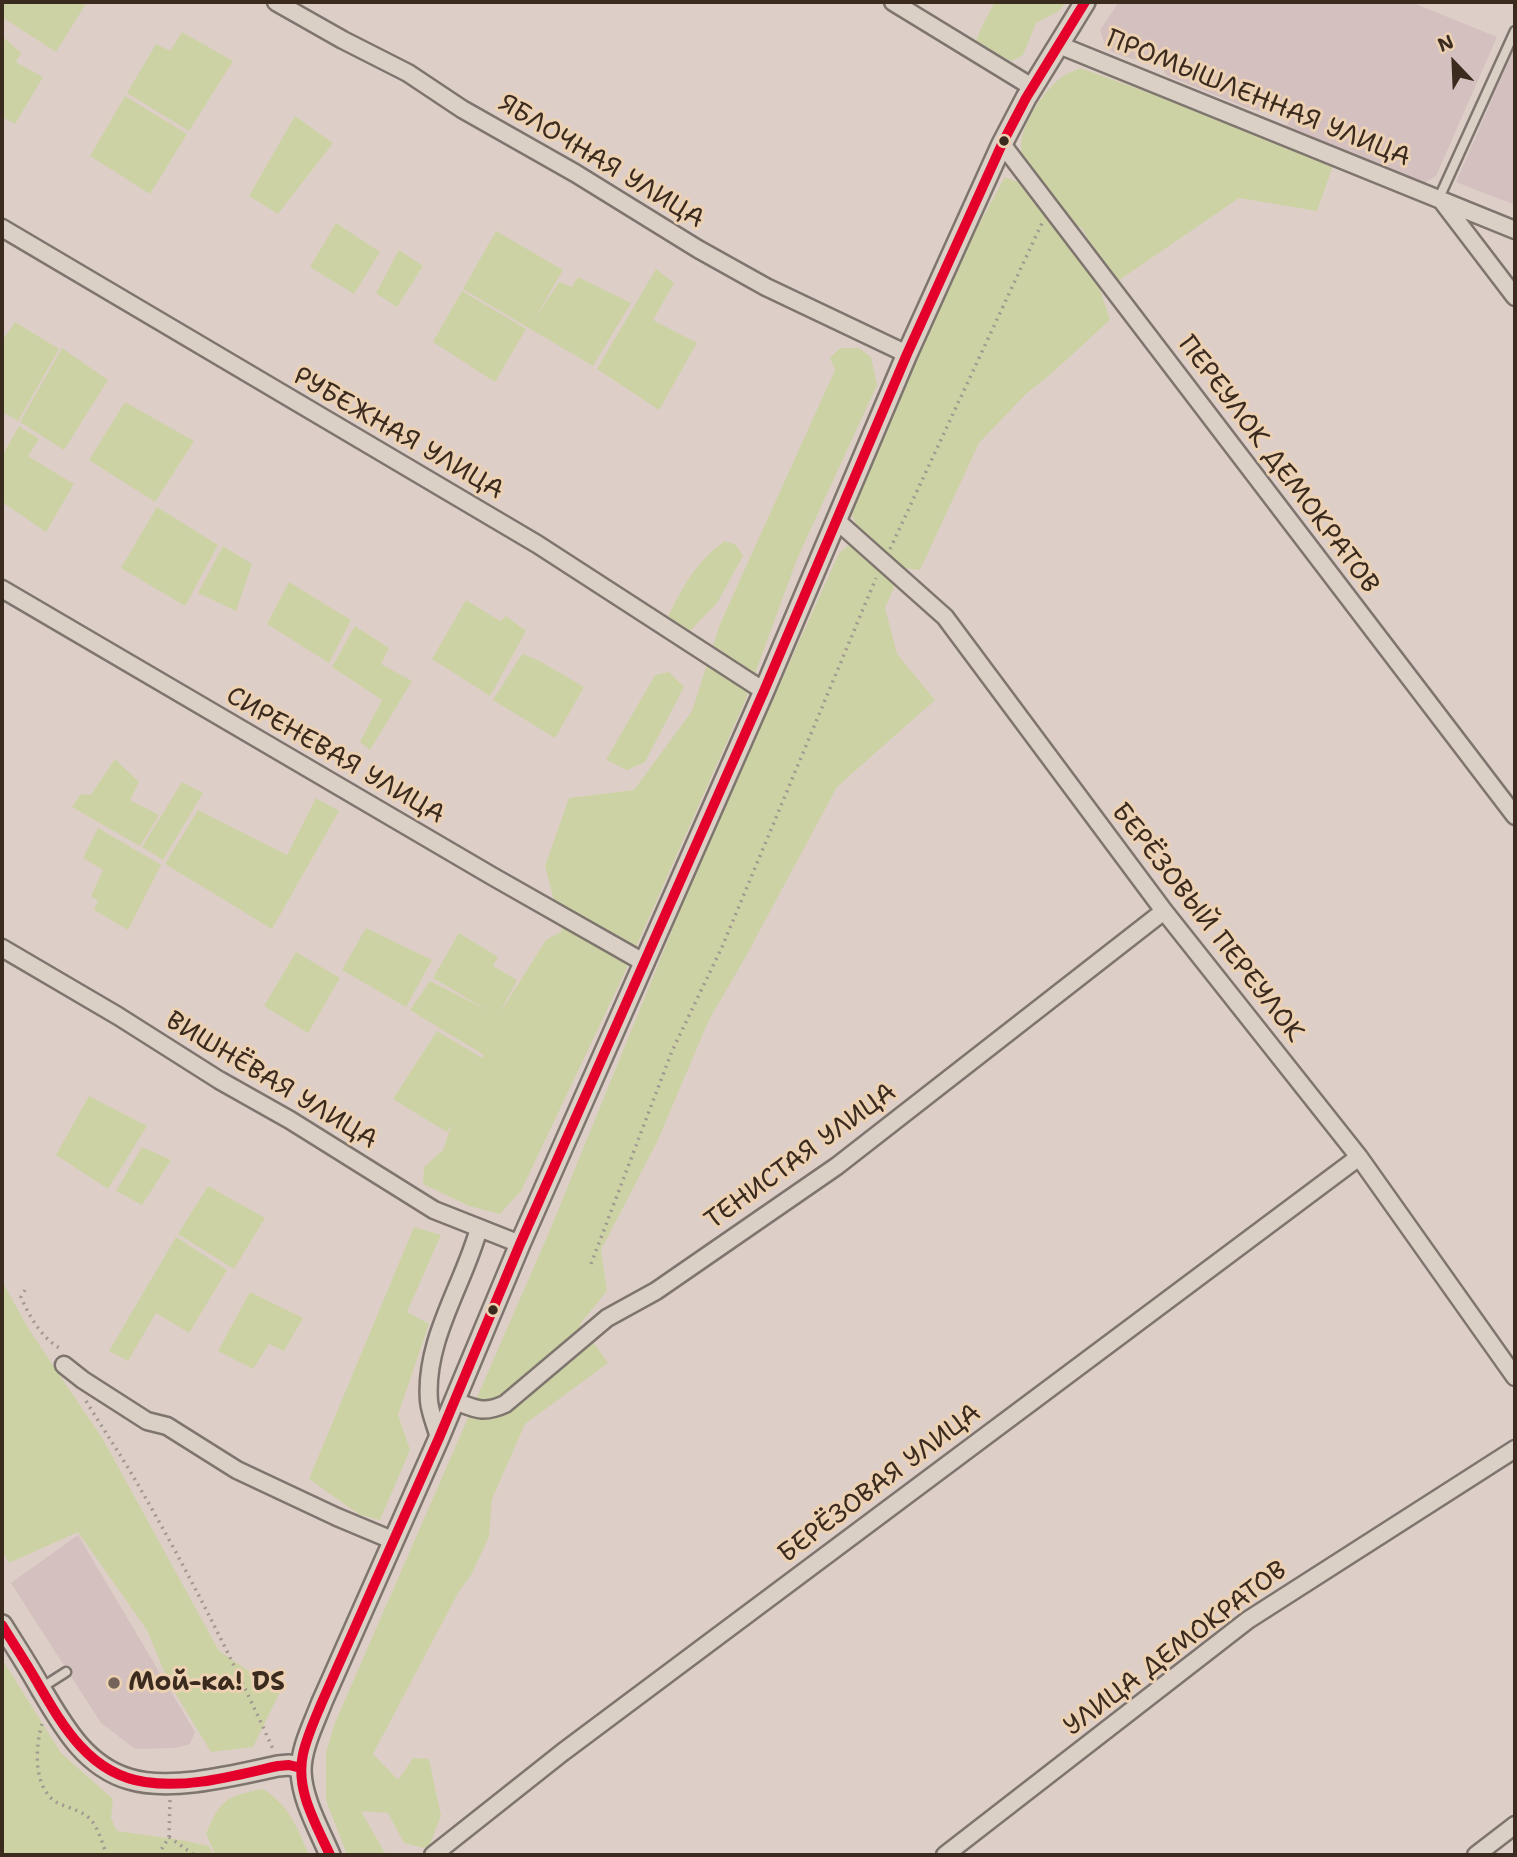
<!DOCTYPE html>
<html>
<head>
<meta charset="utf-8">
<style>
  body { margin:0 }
  #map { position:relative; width:1517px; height:1857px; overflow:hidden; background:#ddcfc7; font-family:"Shantell Sans",sans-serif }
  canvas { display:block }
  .frame { position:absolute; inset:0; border:4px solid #3b2a1e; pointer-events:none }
  .north { position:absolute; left:1419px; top:28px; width:70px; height:70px; -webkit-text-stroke:5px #ecd1b3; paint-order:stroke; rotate:337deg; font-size:19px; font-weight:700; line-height:28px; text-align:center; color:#3b2a1e }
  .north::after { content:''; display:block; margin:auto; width:24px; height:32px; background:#3b2a1e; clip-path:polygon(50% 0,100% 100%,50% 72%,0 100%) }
</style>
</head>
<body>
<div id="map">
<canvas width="1517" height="1857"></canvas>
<div class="frame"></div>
<div class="north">N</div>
</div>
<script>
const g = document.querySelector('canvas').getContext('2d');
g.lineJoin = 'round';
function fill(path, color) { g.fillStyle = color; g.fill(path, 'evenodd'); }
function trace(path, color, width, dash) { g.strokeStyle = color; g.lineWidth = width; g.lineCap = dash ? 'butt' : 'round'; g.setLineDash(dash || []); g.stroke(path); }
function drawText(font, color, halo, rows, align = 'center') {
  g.font = font + ' "Shantell Sans",sans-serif'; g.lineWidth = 6; g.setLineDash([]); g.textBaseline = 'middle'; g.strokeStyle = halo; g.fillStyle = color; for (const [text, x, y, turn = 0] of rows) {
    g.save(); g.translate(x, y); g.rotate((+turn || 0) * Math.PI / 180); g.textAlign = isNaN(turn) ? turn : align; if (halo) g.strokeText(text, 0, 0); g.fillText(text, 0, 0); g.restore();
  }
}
fill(new Path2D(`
  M 1119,2 L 1411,2 L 1497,37 L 1436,176 L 1423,184 L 1287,126 L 1292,112 L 1284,106 L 1259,111 L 1247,108 L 1166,75 L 1157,56 L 1132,59 L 1112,52 L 1105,45 L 1100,30 Z
  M 1515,46 L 1515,205 L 1456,182 Z
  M 78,1535 L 195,1732 L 190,1744 L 176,1748 L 135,1749 L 101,1723 L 11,1583 Z`), '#d4c0bf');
fill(new Path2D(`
  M 3,2 L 87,2 L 56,52 L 2,17 Z
  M 995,2 L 1066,2 L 1059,11 L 1036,23 L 1023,55 L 1012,61 L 975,44 L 981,28 Z
  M 182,32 L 233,61 L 189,131 L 127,93 L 156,44 L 170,51 Z
  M 2,36 L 21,53 L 16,62 L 43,77 L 15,124 L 2,117 Z
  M 1080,68 L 1175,102 L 1333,166 L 1317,211 L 1239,198 L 1112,285 L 1082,228 L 1070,223 L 1022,155 C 1016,132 1039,97 1056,82 C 1062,75 1072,72 1080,68 Z
  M 125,96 L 187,134 L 150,194 L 90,156 Z
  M 295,116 L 333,143 L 278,214 L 249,196 Z
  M 1005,177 L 1023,184 L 1097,280 L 1110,320 L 1052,373 L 1026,394 L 979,443 L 920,570 L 902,568 L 858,529 L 850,511 L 950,277 Z
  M 336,223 L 380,252 L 354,294 L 310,267 Z
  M 496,231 L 563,270 L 533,321 L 559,282 L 572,287 L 578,277 L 631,303 L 593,366 L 463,289 Z
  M 399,250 L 423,266 L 397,307 L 376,293 Z
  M 656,269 L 674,283 L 653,320 L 697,343 L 659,410 L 597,369 Z
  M 462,291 L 526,329 L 495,382 L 433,342 Z
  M 15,322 L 59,349 L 18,421 L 2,412 L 2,341 Z
  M 62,348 L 108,380 L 64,450 L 20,422 Z
  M 840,348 L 859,348 L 871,357 L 877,385 L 797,559 L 745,701 L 624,974 L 521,1191 L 500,1214 L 469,1206 L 423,1184 L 424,1167 L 443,1150 L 452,1123 L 447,1132 L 393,1099 L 437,1031 L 482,1058 L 484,1055 L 410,1010 L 430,981 L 489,1011 L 433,978 L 459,933 L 498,957 L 493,966 L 517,980 L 498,1016 L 546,940 L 562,931 L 545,866 L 569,798 L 634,790 L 692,711 L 720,624 L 835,370 L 830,358 Z
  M 125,402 L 194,441 L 155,502 L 89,460 Z
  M 19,426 L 39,439 L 28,456 L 74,484 L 46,532 L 2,502 L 2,456 Z
  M 157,507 L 218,545 L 185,606 L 121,568 Z
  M 725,541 L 736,545 L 743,556 L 717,603 L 688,633 L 666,621 C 681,589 696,561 725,541 Z
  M 850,544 L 896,583 L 885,608 L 897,654 L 935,700 L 837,787 L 745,958 L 709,1020 L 657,1142 L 601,1250 L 607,1291 L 580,1324 L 608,1363 L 525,1424 L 492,1499 L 489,1537 L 471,1575 L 458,1593 L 373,1754 L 398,1780 L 413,1758 L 429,1759 L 441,1816 L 428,1849 L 404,1843 L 388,1813 L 361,1811 L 386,1855 L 347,1855 L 326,1800 L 326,1753 L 334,1725 L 550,1230 L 701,859 L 839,553 Z
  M 223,546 L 252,564 L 236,611 L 198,593 Z
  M 289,582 L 351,620 L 329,663 L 267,624 Z
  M 466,600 L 500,621 L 506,616 L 526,631 L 490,696 L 432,659 Z
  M 355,626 L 389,648 L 381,664 L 412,681 L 370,750 L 360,742 L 382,700 L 332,667 Z
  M 522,654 L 538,660 L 584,687 L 555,738 L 493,700 Z
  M 669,672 L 684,687 L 645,762 L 627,770 L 606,760 L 655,675 Z
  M 115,759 L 139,782 L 130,800 L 159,815 L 140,846 L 72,807 L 81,794 L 91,795 Z
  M 182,782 L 203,793 L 163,860 L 142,847 Z
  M 316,798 L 339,811 L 272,929 L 165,864 L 198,810 L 287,855 Z
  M 98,828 L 161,865 L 128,930 L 94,910 L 98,901 L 91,896 L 103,870 L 83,858 Z
  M 366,928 L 432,960 L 406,1007 L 342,970 Z
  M 296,952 L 340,978 L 308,1033 L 264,1006 Z
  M 89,1096 L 147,1126 L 108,1189 L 56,1155 Z
  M 142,1147 L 171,1160 L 142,1205 L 116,1191 Z
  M 208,1186 L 265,1218 L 234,1269 L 178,1234 Z
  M 414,1227 L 441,1235 L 407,1312 L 429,1324 L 398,1415 L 410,1450 L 380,1520 L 360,1515 L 309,1479 Z
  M 176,1237 L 227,1270 L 189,1333 L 156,1313 L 128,1361 L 109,1351 Z
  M 2,1281 L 28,1328 L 104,1441 L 219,1651 L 280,1692 L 253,1747 L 211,1752 L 169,1683 L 147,1630 L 78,1532 L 9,1563 L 2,1551 Z
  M 250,1292 L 303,1318 L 284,1351 L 269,1344 L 253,1369 L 218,1351 Z
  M 2,1659 L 61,1753 L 113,1799 L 111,1818 L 117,1831 L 181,1840 L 209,1846 L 213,1855 L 2,1855 Z
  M 263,1789 C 289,1805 298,1829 309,1855 L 215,1855 L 206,1834 C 220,1799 227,1796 263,1789 Z`), '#cdd2a5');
const service = new Path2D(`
  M 1439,198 L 1515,31
  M 41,1688 L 66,1672`);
const minor = new Path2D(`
  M 276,2 L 343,40 L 408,73 L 462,109 L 575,173 L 698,249 L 766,287 L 907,354
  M 893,2 L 1032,87
  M 1059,45 L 1515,230
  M 1002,144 L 1515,816
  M 1441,200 L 1515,297
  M 2,228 L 537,544 L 764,691
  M 836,520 L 945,617 L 1164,911 L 1359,1157 L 1515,1377
  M 2,589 L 492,876 L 645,963
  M 2,948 L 118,1016 L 219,1080 L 290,1120 L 434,1210 L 520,1244
  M 64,1365 L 83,1380 L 147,1421 L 167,1426 L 237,1470 L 337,1517 L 392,1540
  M 455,1401 C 476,1409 483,1414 505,1404 L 607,1318 L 656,1291 L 837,1166 L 1164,911
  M 439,1438 C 436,1426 430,1413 429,1401 C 424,1340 464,1284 479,1228
  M 433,1855 L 563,1752 L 1359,1157
  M 945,1855 L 1248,1620 L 1515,1449
  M 1476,1855 L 1515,1825`);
const tertiary = new Path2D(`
  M 2,1625 C 15,1646 29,1667 41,1689 C 63,1726 85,1766 129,1779 C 171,1792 236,1775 278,1766 L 289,1765 L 301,1768
  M 330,1855 C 319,1829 302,1800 301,1771 C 301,1748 314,1723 322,1702 L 439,1438 L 520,1244 L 764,691 L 907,354 L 1002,144 L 1026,98 L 1085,2`);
trace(service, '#7f756f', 13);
trace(minor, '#7f756f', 21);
trace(tertiary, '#7f756f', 24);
trace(new Path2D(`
  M 890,549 L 1042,223
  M 591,1264 L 672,1051 L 722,947 L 876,578
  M 25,1290 L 21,1297 C 30,1318 43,1340 63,1350
  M 86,1401 C 103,1429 121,1455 137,1483 C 187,1569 232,1658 273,1749
  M 42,1724 C 35,1748 33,1787 56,1802 C 67,1808 82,1810 91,1820 C 99,1829 102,1844 107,1855
  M 169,1837 L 194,1855
  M 158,1855 L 169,1837 L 170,1799`), '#a19890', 3.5, [2, 5]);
trace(service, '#dad0c6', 8);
trace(minor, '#dad0c6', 16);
trace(tertiary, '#dad0c6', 19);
trace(new Path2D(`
  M 2,1625 C 13,1643 25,1661 36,1680 C 62,1725 89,1774 145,1782 C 189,1789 236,1775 278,1766 L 289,1765 L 301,1768
  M 330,1855 C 316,1824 295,1790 303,1754 C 307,1736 315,1719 322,1702 L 439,1438 L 520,1244 L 764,691 L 907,354 L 1002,144 L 1026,98 L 1085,2`), '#e4002b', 10);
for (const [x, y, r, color] of [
  [1004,141,6,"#3b2a1e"],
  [493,1310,6,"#3b2a1e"],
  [114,1683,7,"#746459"]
]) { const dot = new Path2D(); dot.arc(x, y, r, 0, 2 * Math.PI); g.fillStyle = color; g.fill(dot); trace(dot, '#ecd1b3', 2.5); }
drawText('26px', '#3b2a1e', '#ecd1b3', [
  ["ПРОМЫШЛЕННАЯ УЛИЦА",1258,99,22],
  ["ЯБЛОЧНАЯ УЛИЦА",601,162,31],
  ["РУБЕЖНАЯ УЛИЦА",398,434,30],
  ["ПЕРЕУЛОК ДЕМОКРАТОВ",1278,465,53],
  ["СИРЕНЕВАЯ УЛИЦА",335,756,30],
  ["БЕРЁЗОВЫЙ ПЕРЕУЛОК",1207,923,52],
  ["ВИШНЁВАЯ УЛИЦА",271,1081,31],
  ["ТЕНИСТАЯ УЛИЦА",801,1157,-36],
  ["БЕРЁЗОВАЯ УЛИЦА",880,1484,-37],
  ["УЛИЦА ДЕМОКРАТОВ",1176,1649,-37]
]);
drawText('bold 26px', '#3b2a1e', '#ecd1b3', [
  ["Мой-ка! DS",128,1683]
], 'left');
</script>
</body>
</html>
